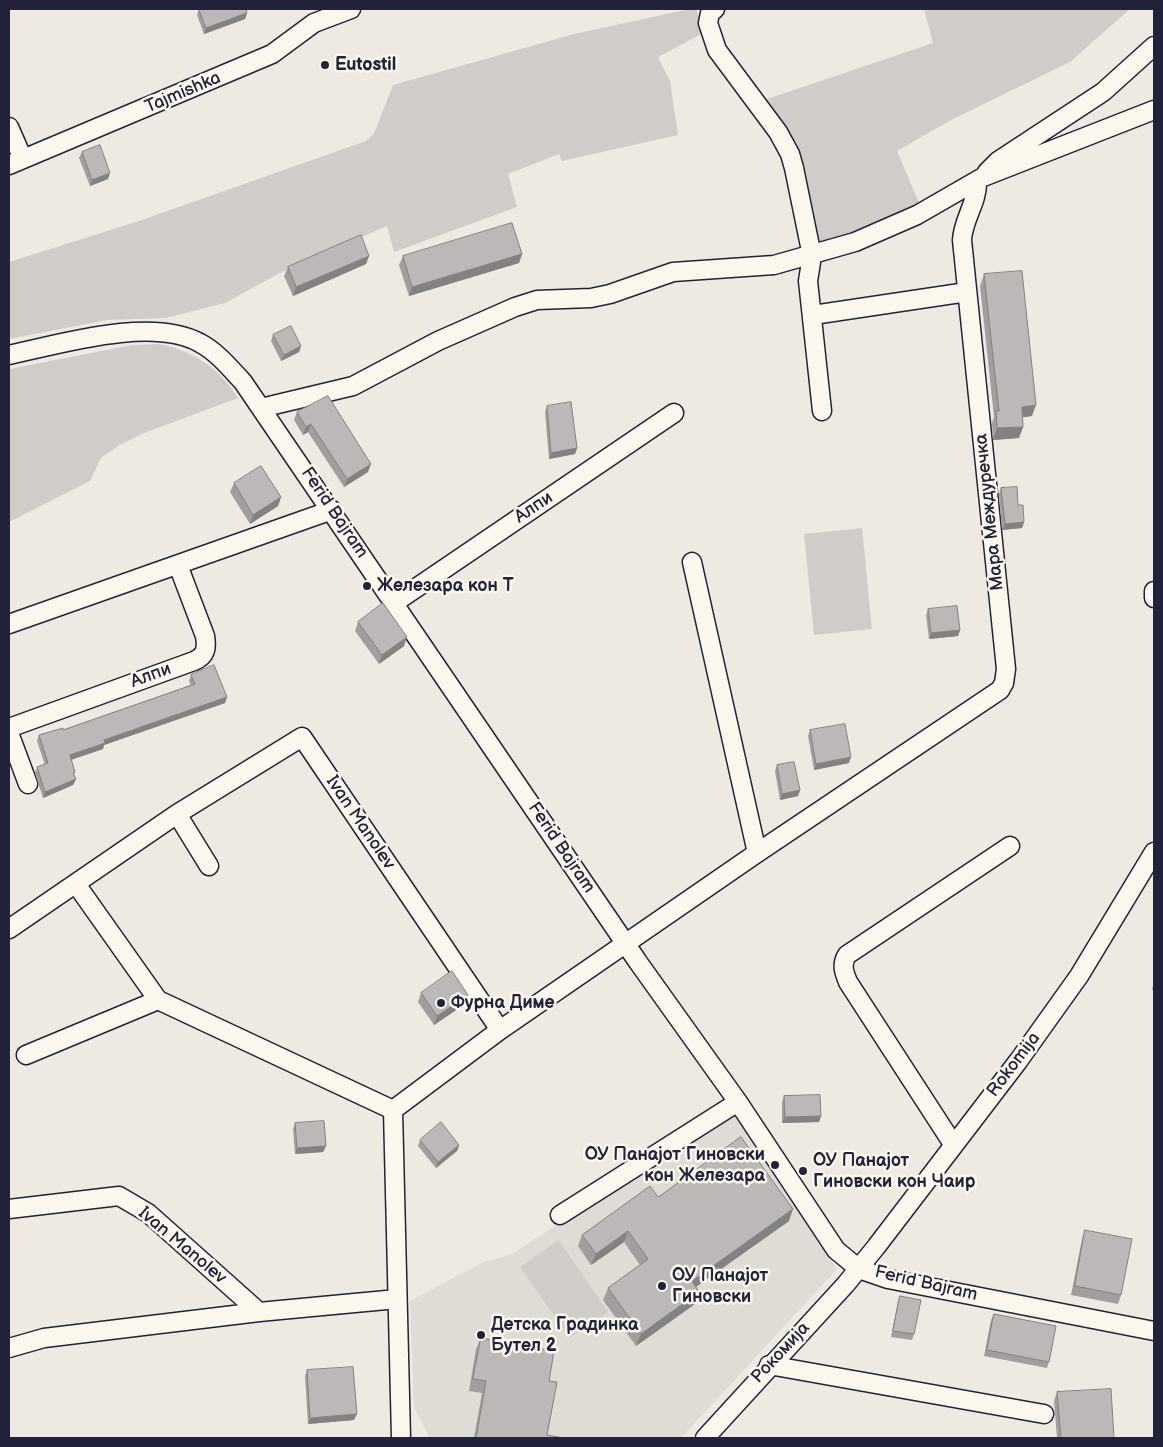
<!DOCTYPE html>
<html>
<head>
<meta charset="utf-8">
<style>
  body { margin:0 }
  #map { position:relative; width:1163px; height:1447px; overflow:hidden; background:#eeeae2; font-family:"Balsamiq Sans",sans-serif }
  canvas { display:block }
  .frame { position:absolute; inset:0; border:10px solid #22223b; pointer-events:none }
</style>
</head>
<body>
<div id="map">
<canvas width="1163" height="1447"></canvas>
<div class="frame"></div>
</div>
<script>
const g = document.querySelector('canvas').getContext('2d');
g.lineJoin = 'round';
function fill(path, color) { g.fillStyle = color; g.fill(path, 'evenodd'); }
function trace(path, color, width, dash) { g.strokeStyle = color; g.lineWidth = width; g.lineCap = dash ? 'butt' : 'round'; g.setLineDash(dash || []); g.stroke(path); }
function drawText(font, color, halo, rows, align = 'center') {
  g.font = font + ' "Balsamiq Sans",sans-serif'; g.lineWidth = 5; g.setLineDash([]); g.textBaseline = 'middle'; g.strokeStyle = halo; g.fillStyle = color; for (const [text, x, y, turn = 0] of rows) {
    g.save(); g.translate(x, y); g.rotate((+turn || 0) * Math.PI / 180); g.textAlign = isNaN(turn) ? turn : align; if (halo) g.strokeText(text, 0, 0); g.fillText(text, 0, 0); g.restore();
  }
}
fill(new Path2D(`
  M 733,1111 L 837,1269 L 681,1438 L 430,1438 L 414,1408 L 410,1301 L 482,1263 L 512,1254 Z`), '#dfdbd5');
fill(new Path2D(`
  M 690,9 L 696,9 L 705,32 L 658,57 L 670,81 L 678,135 L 562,161 L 559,154 L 508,174 L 517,207 L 394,252 L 387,226 L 278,274 L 225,303 L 166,318 L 107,320 L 9,339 L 9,262 L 136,222 L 366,141 L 374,134 L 393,85 L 574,34 Z
  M 924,9 L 1130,9 L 1070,62 L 953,119 L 897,151 L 923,212 L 812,256 L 794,168 L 755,103 L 933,43 Z
  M 159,344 C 194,351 219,368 238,398 L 144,433 L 118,446 L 101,458 L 90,481 L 9,522 L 9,369 L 132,345 Z
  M 862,528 L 872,629 L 814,635 L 804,534 Z
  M 559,1240 L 608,1312 L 570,1338 L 520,1267 Z`), '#d0cdc9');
const minor = new Path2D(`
  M 715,9 L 710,13 L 708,23 L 717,50 L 778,132 L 790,154 L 794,168 L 812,256 L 808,281 L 822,411
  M 9,127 L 23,159
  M 9,165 L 272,54 L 314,23 L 351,9
  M 987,172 L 998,161 L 1103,92 L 1154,46
  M 813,315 L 967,292
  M 9,355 C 60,344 152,316 200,343 C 217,352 230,368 243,382 L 638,962 L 738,1102 L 836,1250 L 859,1269 L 888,1279 L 1154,1331
  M 261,408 L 353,386 L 438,341 L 515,307 L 537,300 L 591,298 L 610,294 L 673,272 L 774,265 L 855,242 L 917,215 L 983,177 L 1154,110
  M 692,562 L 757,853
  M 1154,591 L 1154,598
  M 394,603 L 674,413
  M 9,624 L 332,510
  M 9,728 L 194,661 C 206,656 207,648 205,636 L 178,565
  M 9,733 L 28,784
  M 177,814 L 209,866
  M 76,884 L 158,1000
  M 9,929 L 177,814 L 302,737 L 500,1030
  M 26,1055 L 158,1000 L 393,1110
  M 393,1110 L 500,1030 L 757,853 L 1000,690 L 1004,683 L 1006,669 L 962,240 C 963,219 978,202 977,181
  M 393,1110 L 401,1438
  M 953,1144 L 848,982 C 844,972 841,965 847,955 L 1010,846
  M 9,1209 L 119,1196 L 148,1213 L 259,1312
  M 560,1215 L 738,1102
  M 9,1348 L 44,1338 L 259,1312 L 397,1299
  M 769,1365 L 1044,1414
  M 705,1438 L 846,1284 L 876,1247 L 1019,1060 L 1079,976 L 1154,852`);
trace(minor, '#22223b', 21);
trace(minor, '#fbf7ec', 18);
fill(new Path2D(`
  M 199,9 L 247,13 L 245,19 L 204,34 L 197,15 Z
  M 82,152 L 108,179 L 90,186 L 79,158 Z
  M 522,254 L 519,263 L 409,296 L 399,265 L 403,256 Z
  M 369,256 L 366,264 L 293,296 L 284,276 L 288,267 Z
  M 984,274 L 1032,416 L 1023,417 L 1023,427 L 1019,438 L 993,440 L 992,423 L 994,417 L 980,286 Z
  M 273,335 L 301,346 L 299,352 L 281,361 L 271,341 Z
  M 547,406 L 577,448 L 575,454 L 549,459 L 545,412 Z
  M 297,412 L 368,472 L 344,487 L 308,432 L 303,435 L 294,420 Z
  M 234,483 L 281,497 L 278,506 L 250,524 L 230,492 Z
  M 1001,488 L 1024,522 L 1022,528 L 1002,530 L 999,494 Z
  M 928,609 L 960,630 L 958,636 L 929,639 L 926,615 Z
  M 358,622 L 404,646 L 379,664 L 355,631 Z
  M 191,675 L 227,697 L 225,703 L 104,745 L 103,749 L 71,760 L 75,772 L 74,775 L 76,779 L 73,785 L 43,798 L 35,773 L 37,767 L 45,765 L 37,741 L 39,735 L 63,730 L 191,685 L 189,681 Z
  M 810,730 L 849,763 L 814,770 L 808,736 Z
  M 777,765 L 800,790 L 798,796 L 780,800 L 775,771 Z
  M 1154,980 L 1154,991 L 1152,990 Z
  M 421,993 L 468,995 L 465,1004 L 434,1025 L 418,1002 Z
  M 784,1096 L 821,1116 L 819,1122 L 782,1123 L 782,1102 Z
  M 295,1123 L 326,1146 L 323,1152 L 295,1154 L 293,1129 Z
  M 420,1140 L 459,1145 L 457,1151 L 436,1168 L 418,1146 Z
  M 658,1197 L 789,1221 L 696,1287 L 699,1292 L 695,1304 L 636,1346 L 603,1300 L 608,1288 L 640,1265 L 624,1242 L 591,1265 L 578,1246 L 582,1235 Z
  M 1085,1230 L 1121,1295 L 1118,1304 L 1071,1295 L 1082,1239 Z
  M 900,1296 L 914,1334 L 912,1340 L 891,1337 L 898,1302 Z
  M 994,1314 L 1049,1362 L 1047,1368 L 984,1356 L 991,1320 Z
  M 481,1338 L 549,1381 L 547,1435 L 564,1438 L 474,1438 L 482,1393 L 469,1391 L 476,1349 Z
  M 307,1370 L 354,1420 L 308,1424 L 305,1376 Z
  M 1057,1392 L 1114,1438 L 1057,1438 L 1054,1401 Z`), '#a29e9e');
fill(new Path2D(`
  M 247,13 L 245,19 L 204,34 L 206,28 Z
  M 110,173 L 108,179 L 90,186 L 92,180 Z
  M 522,254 L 519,263 L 409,296 L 412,287 Z
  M 369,256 L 366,264 L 293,296 L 296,287 Z
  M 301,346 L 299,352 L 281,361 L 284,355 Z
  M 1036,405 L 1032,416 L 1018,418 L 1022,407 Z
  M 311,424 L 308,432 L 303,435 L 306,427 Z
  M 1023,427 L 1019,438 L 993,440 L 997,428 Z
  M 577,448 L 575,454 L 549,459 L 551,453 Z
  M 371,464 L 368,472 L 344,487 L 347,479 Z
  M 281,497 L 278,506 L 250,524 L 253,515 Z
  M 1024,522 L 1022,528 L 1002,530 L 1005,524 Z
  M 960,630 L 958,636 L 929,639 L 931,633 Z
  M 407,637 L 404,646 L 379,664 L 382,655 Z
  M 227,697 L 225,703 L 104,745 L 103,749 L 67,761 L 70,755 L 104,740 Z
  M 851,757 L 849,763 L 814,770 L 816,764 Z
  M 76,779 L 73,785 L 43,798 L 45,792 Z
  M 800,790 L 798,796 L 780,800 L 782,794 Z
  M 468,995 L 465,1004 L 434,1025 L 437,1016 Z
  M 821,1116 L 819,1122 L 782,1123 L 785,1117 Z
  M 459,1145 L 457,1151 L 436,1168 L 438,1162 Z
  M 326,1146 L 323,1152 L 295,1154 L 297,1148 Z
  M 793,1209 L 789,1221 L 687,1293 L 692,1281 Z
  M 628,1231 L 624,1242 L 591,1265 L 596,1254 Z
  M 699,1292 L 695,1304 L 636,1346 L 641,1334 Z
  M 357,1414 L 354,1420 L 308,1424 L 310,1418 Z`), '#848181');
const building = new Path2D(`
  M 199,9 L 246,9 L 247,13 L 206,28 Z
  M 100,145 L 110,173 L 92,180 L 82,152 Z
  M 512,223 L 522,254 L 412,287 L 403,256 Z
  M 361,235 L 369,256 L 296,287 L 288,267 Z
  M 1022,271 L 1036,405 L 1022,407 L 1023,427 L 997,428 L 996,411 L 999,411 L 984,274 Z
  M 291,326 L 301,346 L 284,355 L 273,335 Z
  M 328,396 L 371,464 L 347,479 L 311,424 L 306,427 L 297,412 Z
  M 571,402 L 577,448 L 551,453 L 547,406 Z
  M 261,466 L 281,497 L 253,515 L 234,483 Z
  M 1017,487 L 1018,505 L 1023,505 L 1024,522 L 1005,524 L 1001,488 Z
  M 383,603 L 407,637 L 382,655 L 358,622 Z
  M 957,606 L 960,630 L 931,633 L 928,609 Z
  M 214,665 L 227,697 L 104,740 L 105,743 L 70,755 L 75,772 L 73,773 L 76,779 L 45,792 L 37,767 L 48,763 L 39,735 L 63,728 L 63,730 L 195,684 L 191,675 Z
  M 845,724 L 851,757 L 816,764 L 810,730 Z
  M 794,762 L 800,790 L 782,794 L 777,765 Z
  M 452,971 L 468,995 L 437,1016 L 421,993 Z
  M 820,1095 L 821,1116 L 785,1117 L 784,1096 Z
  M 324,1121 L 326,1146 L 297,1148 L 295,1123 Z
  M 441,1122 L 459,1145 L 438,1162 L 420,1140 Z
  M 741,1137 L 793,1209 L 692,1281 L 699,1292 L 641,1334 L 608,1288 L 648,1259 L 628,1231 L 596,1254 L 582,1235 L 650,1186 L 658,1197 Z
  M 1085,1230 L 1132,1239 L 1121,1295 L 1075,1286 Z
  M 900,1296 L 921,1300 L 914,1334 L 893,1331 Z
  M 994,1314 L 1056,1326 L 1049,1362 L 987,1350 Z
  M 481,1338 L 554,1351 L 549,1381 L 557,1382 L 547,1435 L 564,1438 L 476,1438 L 486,1381 L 473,1379 Z
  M 353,1367 L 357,1414 L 310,1418 L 307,1370 Z
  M 1111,1389 L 1114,1438 L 1061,1438 L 1057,1392 Z`);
fill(building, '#bcb8b8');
trace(building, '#848181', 1);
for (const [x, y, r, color] of [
  [325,65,5,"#22223b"],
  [367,586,5,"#22223b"],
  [441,1003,5,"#22223b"],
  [775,1165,5,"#22223b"],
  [803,1171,5,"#22223b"],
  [662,1286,5,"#22223b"],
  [481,1335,5,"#22223b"]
]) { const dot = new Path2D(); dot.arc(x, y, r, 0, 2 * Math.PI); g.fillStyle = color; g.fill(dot); trace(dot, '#fbf7ec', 2); }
drawText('bold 18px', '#22223b', '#fbf7ec', [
  ["Eutostil",335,65],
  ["Железара кон Т",377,586],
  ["Фурна Диме",451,1003],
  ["ОУ Панајот Гиновски",765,1155,"right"],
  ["кон Железара",765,1176,"right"],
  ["ОУ Панајот",813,1161],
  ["Гиновски кон Чаир",813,1182],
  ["ОУ Панајот",672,1276],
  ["Гиновски",672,1297],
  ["Детска Градинка",491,1325],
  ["Бутел 2",491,1346]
], 'left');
drawText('18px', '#22223b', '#fbf7ec', [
  ["Tajmishka",183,93,-23],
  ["Алпи",534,508,-34],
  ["Мара Междуречка",990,512,-96],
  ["Ferid Bajram",334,513,56],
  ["Алпи",151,676,-20],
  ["Ivan Manolev",360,823,56],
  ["Ferid Bajram",561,848,56],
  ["Rokomija",1014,1065,-53],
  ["Ivan Manolev",182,1246,40],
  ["Ferid Bajram",926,1284,13],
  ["Рокомија",781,1353,-47]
]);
</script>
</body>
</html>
